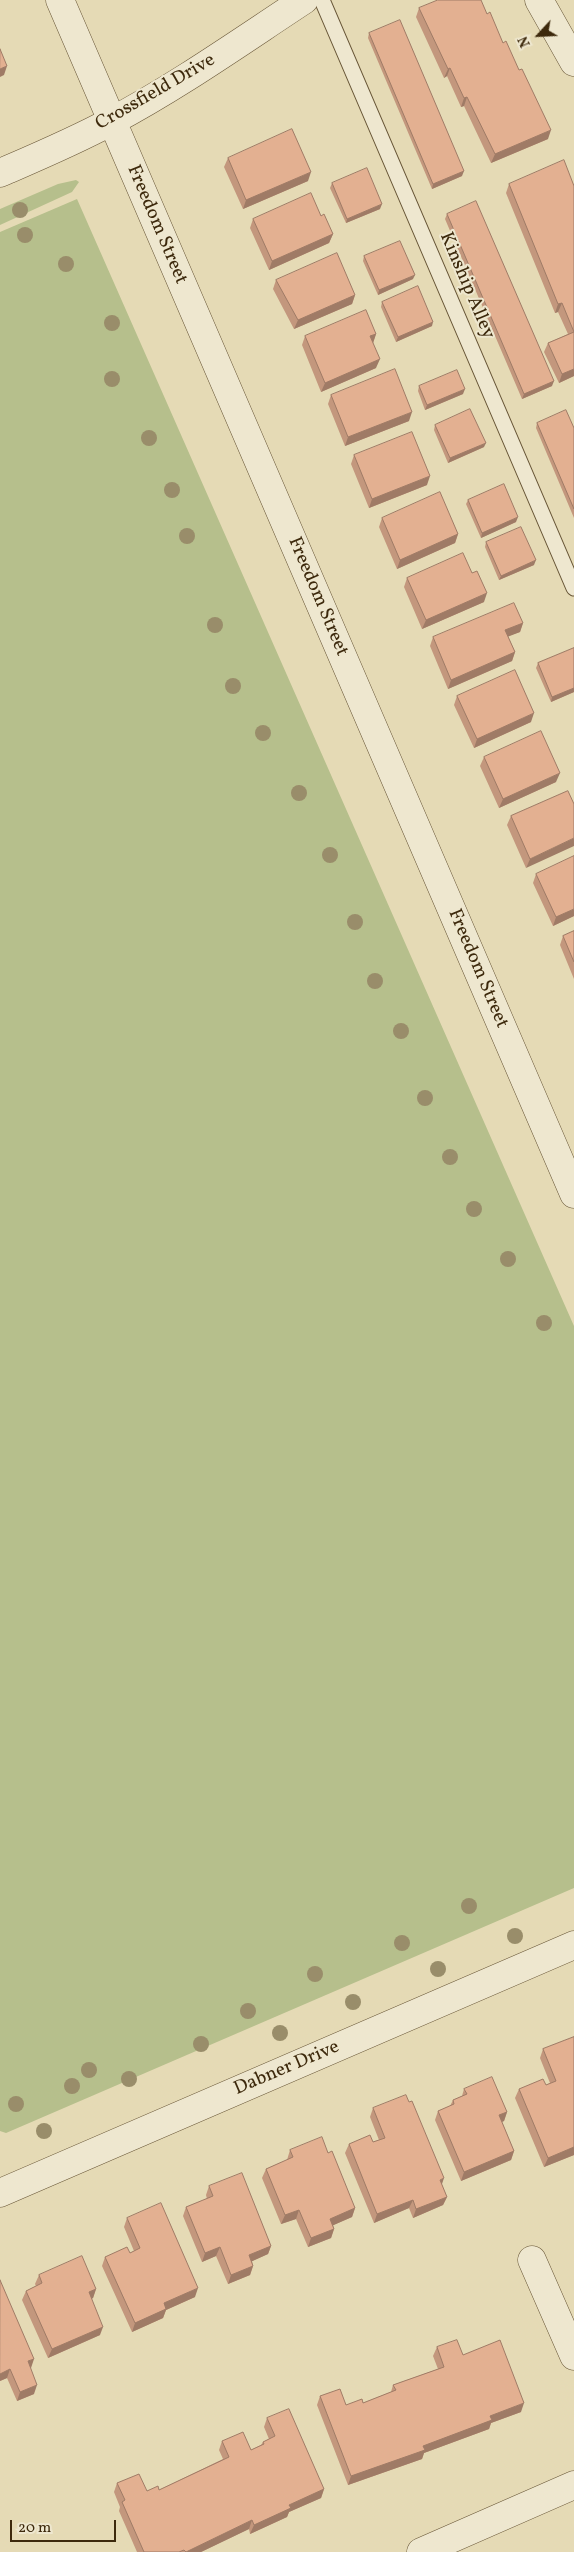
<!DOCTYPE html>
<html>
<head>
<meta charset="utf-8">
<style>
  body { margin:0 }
  #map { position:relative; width:574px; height:2552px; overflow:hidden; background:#e5dab5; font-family:Vollkorn,serif }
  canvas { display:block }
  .north { position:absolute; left:514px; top:10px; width:50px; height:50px; -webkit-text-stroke:4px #eee7cf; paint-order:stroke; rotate:245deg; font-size:14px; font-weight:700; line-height:20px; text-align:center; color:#3d290c }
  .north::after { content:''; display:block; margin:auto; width:18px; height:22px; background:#3d290c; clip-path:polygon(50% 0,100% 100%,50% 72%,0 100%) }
  .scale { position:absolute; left:10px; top:2520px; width:106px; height:22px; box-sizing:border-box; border:2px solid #3d290c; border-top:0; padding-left:6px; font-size:15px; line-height:18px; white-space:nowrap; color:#3d290c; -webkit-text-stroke:4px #eee7cf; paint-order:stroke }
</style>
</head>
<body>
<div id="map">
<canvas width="574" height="2552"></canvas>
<div class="north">N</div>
<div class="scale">20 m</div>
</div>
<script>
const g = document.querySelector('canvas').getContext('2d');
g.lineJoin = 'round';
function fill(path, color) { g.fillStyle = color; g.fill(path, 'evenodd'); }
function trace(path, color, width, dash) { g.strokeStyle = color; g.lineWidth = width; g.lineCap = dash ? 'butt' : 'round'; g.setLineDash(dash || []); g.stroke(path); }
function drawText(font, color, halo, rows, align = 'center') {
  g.font = font + ' Vollkorn,serif'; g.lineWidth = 4; g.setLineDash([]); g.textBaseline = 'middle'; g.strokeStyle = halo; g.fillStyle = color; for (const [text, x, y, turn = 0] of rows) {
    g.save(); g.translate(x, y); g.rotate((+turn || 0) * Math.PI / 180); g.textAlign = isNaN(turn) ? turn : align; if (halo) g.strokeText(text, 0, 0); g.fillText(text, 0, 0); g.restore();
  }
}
fill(new Path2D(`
  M 76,180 L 79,182 L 72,192 L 0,225 L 0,209 L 58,184 Z
  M 77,199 L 574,1326 L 574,1888 L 6,2133 L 0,2131 L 0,232 Z`), '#b6bf8c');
const lane = new Path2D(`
  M 322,0 L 574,588`);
const street = new Path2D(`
  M 60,0 L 574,1194
  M 539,0 L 574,62
  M 0,173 C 37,157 75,141 110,122 C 178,86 240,42 304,0
  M 0,2193 L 574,1945
  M 532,2260 L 574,2356
  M 421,2552 L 574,2485`);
trace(lane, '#675536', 17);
trace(street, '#675536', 29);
trace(lane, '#eee7cf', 15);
trace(street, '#eee7cf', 28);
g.fillStyle = '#998d6a';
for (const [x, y] of [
  [20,210],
  [25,235],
  [66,264],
  [112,323],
  [112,379],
  [149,438],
  [172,490],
  [187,536],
  [215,625],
  [233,686],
  [263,733],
  [299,793],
  [330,855],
  [355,922],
  [375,981],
  [401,1031],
  [425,1098],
  [450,1157],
  [474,1209],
  [508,1259],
  [544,1323],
  [469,1906],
  [515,1936],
  [402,1943],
  [438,1969],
  [315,1974],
  [353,2002],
  [248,2011],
  [280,2033],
  [201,2044],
  [89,2070],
  [129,2079],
  [72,2086],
  [16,2104],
  [44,2131]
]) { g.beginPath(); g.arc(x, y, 8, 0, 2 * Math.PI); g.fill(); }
fill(new Path2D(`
  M 419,8 L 487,14 L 503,43 L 548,139 L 491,163 L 464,106 L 461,107 L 447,76 L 444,78 L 416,17 Z
  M 369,33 L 462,176 L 432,189 L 368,38 Z
  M 228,158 L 308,181 L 243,209 L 224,167 Z
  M 332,183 L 380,209 L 346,223 L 330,188 Z
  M 509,184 L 574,186 L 574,376 L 559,383 L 544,352 L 548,343 L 568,334 L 558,312 L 555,313 L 506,193 Z
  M 447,214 L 552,386 L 522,399 L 445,219 Z
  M 321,216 L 333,234 L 329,243 L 269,270 L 250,228 L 253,219 Z
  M 364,256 L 413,279 L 378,295 L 363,261 Z
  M 276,280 L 355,295 L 352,304 L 294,329 L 273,289 Z
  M 382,302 L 432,326 L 396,342 L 381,307 Z
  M 376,334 L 373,343 L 376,368 L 321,392 L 302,345 L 305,336 Z
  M 419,386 L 463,394 L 425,410 L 418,391 Z
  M 331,395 L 409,421 L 345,446 L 328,404 Z
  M 537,423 L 574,428 L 574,518 L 536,428 Z
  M 435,425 L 484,447 L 448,463 L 434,430 Z
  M 354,455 L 427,485 L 369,508 L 351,464 Z
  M 468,500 L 516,522 L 481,538 L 466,504 Z
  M 382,518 L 458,534 L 455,543 L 397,569 L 379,527 Z
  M 486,542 L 534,565 L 499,580 L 485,547 Z
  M 472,573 L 484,602 L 422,629 L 404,587 L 407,578 Z
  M 523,623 L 520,632 L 508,636 L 515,652 L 512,661 L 448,689 L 430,646 L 433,637 Z
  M 574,648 L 574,692 L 551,702 L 536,668 L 538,663 Z
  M 457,696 L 531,722 L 474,748 L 454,705 Z
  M 484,757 L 556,782 L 499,808 L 480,766 Z
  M 568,791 L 526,868 L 507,825 L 511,816 Z
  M 536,874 L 574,916 L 553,926 L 533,883 Z
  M 574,931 L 574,979 L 560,945 L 563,936 Z
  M 574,2037 L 574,2155 L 544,2167 L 515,2098 L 519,2089 L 546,2085 L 550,2083 L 540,2058 L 543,2049 Z
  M 464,2089 L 507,2112 L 504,2121 L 502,2122 L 514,2151 L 511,2160 L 461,2181 L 435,2120 L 438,2111 L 450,2106 L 453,2100 L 462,2096 Z
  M 373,2108 L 442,2185 L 447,2197 L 443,2205 L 413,2218 L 409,2208 L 374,2223 L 345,2153 L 349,2144 L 373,2142 L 379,2140 L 370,2117 Z
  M 290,2150 L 328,2153 L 355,2208 L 352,2217 L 333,2225 L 334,2229 L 331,2238 L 308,2247 L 296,2219 L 281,2224 L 262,2178 L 266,2169 L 287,2160 Z
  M 209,2186 L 271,2246 L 268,2254 L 252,2261 L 253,2266 L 250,2275 L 228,2284 L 216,2256 L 202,2262 L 183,2216 L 186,2207 L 207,2199 L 206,2195 Z
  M 127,2218 L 195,2297 L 166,2310 L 163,2318 L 132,2332 L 102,2266 L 105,2257 L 130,2253 L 134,2251 L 124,2227 Z
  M 39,2275 L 96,2289 L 93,2298 L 91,2299 L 100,2335 L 48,2358 L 22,2300 L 26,2291 L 36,2286 L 35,2284 Z
  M 0,2280 L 31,2368 L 30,2368 L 34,2394 L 17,2401 L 7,2378 L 0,2381 L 0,2382 Z
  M 437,2347 L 463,2355 L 521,2412 L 491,2423 L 489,2429 L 424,2453 L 422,2459 L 348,2485 L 317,2405 L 320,2396 L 346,2405 L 363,2403 L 391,2392 L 393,2385 L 438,2369 L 433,2356 Z
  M 267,2418 L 324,2489 L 321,2498 L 289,2512 L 287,2517 L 250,2534 L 249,2529 L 201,2552 L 137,2552 L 119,2511 L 120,2507 L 114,2492 L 117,2483 L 147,2491 L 159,2490 L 223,2459 L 219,2450 L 222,2441 L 251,2450 L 261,2445 L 263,2442 L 269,2439 L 264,2427 Z`), '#c3977d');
fill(new Path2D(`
  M 7,66 L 4,75 L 0,77 L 0,69 Z
  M 450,68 L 447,76 L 444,78 L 448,69 Z
  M 467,97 L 464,106 L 461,107 L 464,98 Z
  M 551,130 L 548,139 L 491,163 L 495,154 Z
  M 464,171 L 462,176 L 432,189 L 433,184 Z
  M 311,172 L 308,181 L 243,209 L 246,200 Z
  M 382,204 L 380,209 L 346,223 L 347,219 Z
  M 333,234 L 329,243 L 269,270 L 272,261 Z
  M 415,275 L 413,279 L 378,295 L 379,290 Z
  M 355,295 L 352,304 L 294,329 L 298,320 Z
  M 562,303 L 558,312 L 555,313 L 558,304 Z
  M 433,322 L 432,326 L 396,342 L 398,337 Z
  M 376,334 L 373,343 L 370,336 Z
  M 380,359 L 376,368 L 321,392 L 325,383 Z
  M 574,369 L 574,376 L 559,383 L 562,374 Z
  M 554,381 L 552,386 L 522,399 L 524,394 Z
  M 465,389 L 463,394 L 425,410 L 427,405 Z
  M 412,412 L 409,421 L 345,446 L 348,437 Z
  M 486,443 L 484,447 L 448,463 L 450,458 Z
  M 430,476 L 427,485 L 369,508 L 372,499 Z
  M 518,517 L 516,522 L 481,538 L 482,533 Z
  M 458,534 L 455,543 L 397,569 L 400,560 Z
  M 536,560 L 534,565 L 499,580 L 501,576 Z
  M 487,593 L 484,602 L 422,629 L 426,620 Z
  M 523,623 L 520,632 L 502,639 L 505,630 Z
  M 515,652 L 512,661 L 448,689 L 451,680 Z
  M 574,688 L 574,692 L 551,702 L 552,697 Z
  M 534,713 L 531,722 L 474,748 L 477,739 Z
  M 560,773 L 556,782 L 499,808 L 503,799 Z
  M 574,838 L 574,846 L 526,868 L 530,859 Z
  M 574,909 L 574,916 L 553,926 L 556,917 Z
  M 507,2112 L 504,2121 L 496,2124 L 499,2115 Z
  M 574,2147 L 574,2155 L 544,2167 L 548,2158 Z
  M 514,2151 L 511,2160 L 461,2181 L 464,2172 Z
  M 444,2178 L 441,2187 L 440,2180 Z
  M 447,2197 L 443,2205 L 413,2218 L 416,2209 Z
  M 413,2200 L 409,2208 L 374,2223 L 377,2214 Z
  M 355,2208 L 352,2217 L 327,2228 L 330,2219 Z
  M 299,2210 L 296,2219 L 281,2224 L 285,2215 Z
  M 334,2229 L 331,2238 L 308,2247 L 311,2238 Z
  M 271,2246 L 268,2254 L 246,2264 L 249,2255 Z
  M 220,2247 L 216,2256 L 202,2262 L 205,2253 Z
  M 253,2266 L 250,2275 L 228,2284 L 231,2275 Z
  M 198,2288 L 195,2297 L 166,2310 L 163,2318 L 132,2332 L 135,2323 L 164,2303 Z
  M 96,2289 L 93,2298 L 85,2301 L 89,2292 Z
  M 103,2327 L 100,2335 L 48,2358 L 52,2349 Z
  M 34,2359 L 31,2368 L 25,2370 L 28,2361 Z
  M 10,2369 L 7,2378 L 0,2381 L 0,2382 L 0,2374 Z
  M 37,2385 L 34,2394 L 17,2401 L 20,2392 Z
  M 524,2403 L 521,2412 L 491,2423 L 489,2429 L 424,2453 L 422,2459 L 348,2485 L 351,2476 L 423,2446 L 490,2416 Z
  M 324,2489 L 321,2498 L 289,2512 L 287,2517 L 250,2534 L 254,2525 L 289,2505 Z
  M 252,2520 L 249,2529 L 201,2552 L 186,2552 Z`), '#9f7b66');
const building = new Path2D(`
  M 438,0 L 481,0 L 487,14 L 490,12 L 503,43 L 506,41 L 519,70 L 522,69 L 551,130 L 495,154 L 467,97 L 464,98 L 450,68 L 448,69 L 419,8 Z
  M 400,20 L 464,171 L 433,184 L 369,33 Z
  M 0,49 L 7,66 L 0,69 Z
  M 292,129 L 311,172 L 246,200 L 228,158 Z
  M 564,160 L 574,186 L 574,369 L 562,374 L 548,343 L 574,332 L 562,303 L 558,304 L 509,184 Z
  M 367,168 L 382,204 L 347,219 L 332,183 Z
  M 311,193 L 321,216 L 324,214 L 333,234 L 272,261 L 253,219 Z
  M 476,201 L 554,381 L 524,394 L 447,214 Z
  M 400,241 L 415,275 L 379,290 L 364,256 Z
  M 337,253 L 355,295 L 298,320 L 276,280 Z
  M 418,286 L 433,322 L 398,337 L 382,302 Z
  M 366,310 L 376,334 L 370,336 L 380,359 L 325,383 L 305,336 Z
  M 395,369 L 412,412 L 348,437 L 331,395 Z
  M 457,370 L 465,389 L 427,405 L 419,386 Z
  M 470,409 L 486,443 L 450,458 L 435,425 Z
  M 566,410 L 574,428 L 574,509 L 537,423 Z
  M 412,432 L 430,476 L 372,499 L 354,455 Z
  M 504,484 L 518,517 L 482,533 L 468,500 Z
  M 440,492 L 458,534 L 400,560 L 382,518 Z
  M 521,527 L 536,560 L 501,576 L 486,542 Z
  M 463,553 L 472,573 L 477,571 L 487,593 L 426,620 L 407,578 Z
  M 514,603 L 523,623 L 505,630 L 515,652 L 451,680 L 433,637 Z
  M 574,648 L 574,688 L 552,697 L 538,663 Z
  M 515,670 L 534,713 L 477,739 L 457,696 Z
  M 541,731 L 560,773 L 503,799 L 484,757 Z
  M 568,791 L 574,804 L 574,838 L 530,859 L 511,816 Z
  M 574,856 L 574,909 L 556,917 L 536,874 Z
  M 574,931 L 574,962 L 563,936 Z
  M 574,2037 L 574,2147 L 548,2158 L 519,2089 L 543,2079 L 546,2085 L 556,2081 L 543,2049 Z
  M 492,2077 L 507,2112 L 499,2115 L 514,2151 L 464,2172 L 438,2111 L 454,2104 L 453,2100 L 467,2094 L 464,2089 Z
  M 406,2095 L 409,2102 L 412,2101 L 444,2178 L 440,2180 L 447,2197 L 416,2209 L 413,2200 L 377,2214 L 349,2144 L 370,2135 L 373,2142 L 385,2138 L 373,2108 Z
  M 322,2137 L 328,2153 L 332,2151 L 355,2208 L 330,2219 L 334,2229 L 311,2238 L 299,2210 L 285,2215 L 266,2169 L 293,2157 L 290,2150 Z
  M 242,2173 L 271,2246 L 249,2255 L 253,2266 L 231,2275 L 220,2247 L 205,2253 L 186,2207 L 213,2196 L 209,2186 Z
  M 161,2203 L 198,2288 L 164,2303 L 166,2309 L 135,2323 L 105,2257 L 127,2247 L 130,2253 L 140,2248 L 127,2218 Z
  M 82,2256 L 96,2289 L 89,2292 L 103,2327 L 52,2349 L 26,2291 L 42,2283 L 39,2275 Z
  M 0,2280 L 34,2359 L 28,2361 L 37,2385 L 20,2392 L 10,2369 L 0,2374 Z
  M 457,2340 L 463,2355 L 500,2340 L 524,2403 L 490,2416 L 492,2420 L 423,2446 L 425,2450 L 351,2476 L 320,2396 L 340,2389 L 346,2405 L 362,2399 L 363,2403 L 396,2390 L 393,2385 L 444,2367 L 437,2347 Z
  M 289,2409 L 324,2489 L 289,2505 L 291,2508 L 254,2525 L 252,2520 L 186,2552 L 184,2550 L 179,2552 L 144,2552 L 122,2502 L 125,2500 L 117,2483 L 139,2474 L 147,2491 L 158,2486 L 159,2490 L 229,2457 L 222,2441 L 243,2432 L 251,2450 L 264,2444 L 263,2442 L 275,2436 L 267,2418 Z`);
fill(building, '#e3b091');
trace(building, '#9f7b66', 1);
drawText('19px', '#3d290c', '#eee7cf', [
  ["Crossfield Drive",156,93,-30],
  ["Freedom Street",156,225,67],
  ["Kinship Alley",466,286,67],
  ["Freedom Street",317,597,67],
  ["Freedom Street",477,969,67],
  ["Dabner Drive",287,2069,-23]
]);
</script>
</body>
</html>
